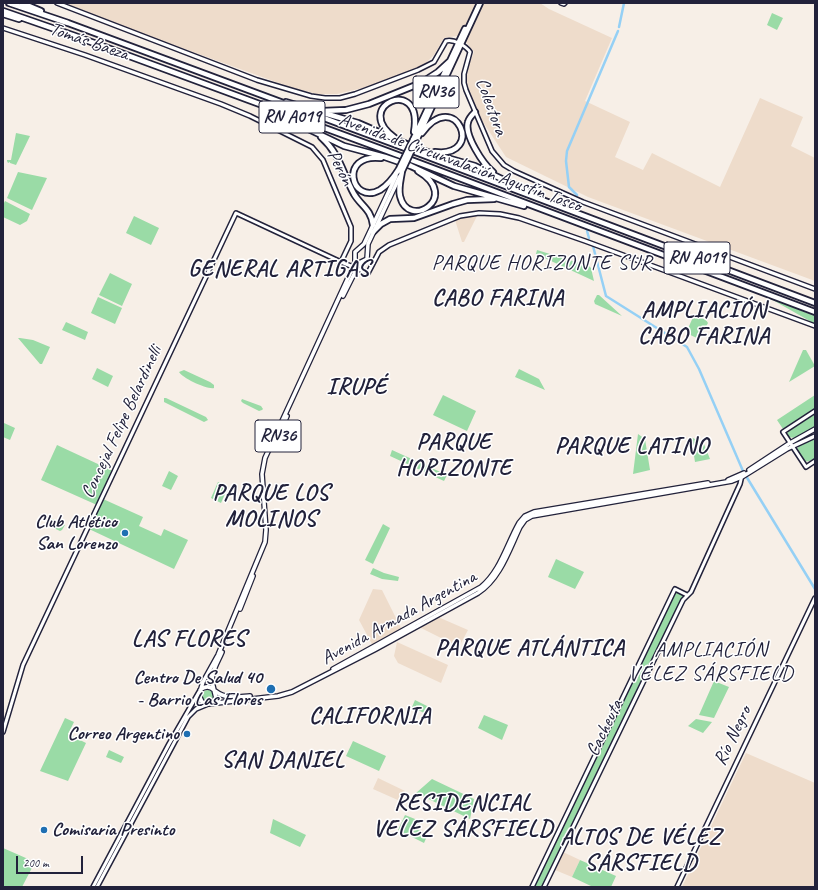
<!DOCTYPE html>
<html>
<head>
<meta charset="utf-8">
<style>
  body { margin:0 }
  #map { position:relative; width:818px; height:890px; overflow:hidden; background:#f7efe7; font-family:Caveat,sans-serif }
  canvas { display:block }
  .frame { position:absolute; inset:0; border:4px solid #22223b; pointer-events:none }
  .scale { position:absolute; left:16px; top:856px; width:67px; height:18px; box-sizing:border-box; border:2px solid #22223b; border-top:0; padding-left:5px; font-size:12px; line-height:14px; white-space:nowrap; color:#22223b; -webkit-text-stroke:3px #fff; paint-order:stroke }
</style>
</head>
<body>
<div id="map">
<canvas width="818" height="890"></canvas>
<div class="frame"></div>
<div class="scale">200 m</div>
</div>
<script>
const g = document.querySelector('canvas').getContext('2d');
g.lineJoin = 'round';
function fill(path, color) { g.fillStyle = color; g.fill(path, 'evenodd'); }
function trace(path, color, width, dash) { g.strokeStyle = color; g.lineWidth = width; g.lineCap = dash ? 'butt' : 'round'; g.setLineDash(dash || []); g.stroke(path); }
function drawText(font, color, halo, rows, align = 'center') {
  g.font = font + ' Caveat,sans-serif'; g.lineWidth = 3; g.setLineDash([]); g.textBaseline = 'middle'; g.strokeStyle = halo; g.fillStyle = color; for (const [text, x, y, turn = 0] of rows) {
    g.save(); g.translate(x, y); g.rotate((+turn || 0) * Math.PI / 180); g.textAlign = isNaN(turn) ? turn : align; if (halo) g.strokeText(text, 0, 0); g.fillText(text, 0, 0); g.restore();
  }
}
fill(new Path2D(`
  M 65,3 L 540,3 L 549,9 L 612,38 L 585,101 L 630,122 L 615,157 L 643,170 L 652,153 L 720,187 L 760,98 L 803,117 L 791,146 L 815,158 L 815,281 L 588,197 L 506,157 L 481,119 L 466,82 L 468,67 L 474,52 L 465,41 L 457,36 L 444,38 L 434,55 L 426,63 L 416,68 L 367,87 L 337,94 L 317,94 L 290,87 L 143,34 Z
  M 477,216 L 464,242 L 462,242 L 455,220 Z
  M 373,589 L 382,590 L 402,630 L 373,646 L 359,620 Z
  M 438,617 L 468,630 L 459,647 L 419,627 Z
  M 397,642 L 448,665 L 441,683 L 398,663 L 394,656 Z
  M 746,753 L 815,783 L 815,887 L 682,887 Z
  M 378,778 L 405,791 L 400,801 L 373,789 Z
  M 563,852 L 580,860 L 572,877 L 555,870 Z`), '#eedccb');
fill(new Path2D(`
  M 772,13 L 783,18 L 777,30 L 767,25 Z
  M 16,133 L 30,136 L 16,165 L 10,163 L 10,162 L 8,163 L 7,161 L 7,160 L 11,160 Z
  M 18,172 L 47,178 L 32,210 L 7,198 Z
  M 5,201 L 30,214 L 27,221 L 20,225 L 3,217 L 3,205 Z
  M 134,216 L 159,228 L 151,245 L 126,233 Z
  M 537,250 L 589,266 L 591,268 L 594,281 L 536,254 Z
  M 110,273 L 132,284 L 122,306 L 99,295 Z
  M 597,295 L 599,295 L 622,316 L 595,304 L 594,301 Z
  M 98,297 L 122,308 L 115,324 L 91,313 Z
  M 771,299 L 815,316 L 815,324 Z
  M 694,315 L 706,320 L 708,323 L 699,339 L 686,333 Z
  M 66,322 L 88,332 L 85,340 L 62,330 Z
  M 18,338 L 20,338 L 33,340 L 50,347 L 42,364 L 40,364 Z
  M 803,350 L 806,350 L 815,366 L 789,382 Z
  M 97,368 L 113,376 L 108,387 L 92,379 Z
  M 519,369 L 539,379 L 545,390 L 515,377 Z
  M 184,370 L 210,382 L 214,385 L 214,388 C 208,390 182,378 179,372 Z
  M 443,395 L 476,411 L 467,431 L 433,415 Z
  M 815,395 L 815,409 L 783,429 L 777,420 Z
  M 164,398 L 166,398 L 206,417 L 208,420 L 204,422 L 164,402 Z
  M 242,399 L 261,406 L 263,409 L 262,410 L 259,411 L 243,403 L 241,401 Z
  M 815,411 L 815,428 L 795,438 L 788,437 L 787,434 L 790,428 Z
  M 4,423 L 15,428 L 10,440 L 3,437 Z
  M 638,434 L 645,439 L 650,470 L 633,474 Z
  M 691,437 L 704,444 L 710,459 L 695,462 Z
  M 815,439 L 815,458 C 803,466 803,459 797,449 C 800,443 808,442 815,439 Z
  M 57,445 L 113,471 L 97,505 L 41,480 Z
  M 392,450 L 447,475 L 444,481 L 390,456 Z
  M 169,471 L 178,476 L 171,490 L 162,486 Z
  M 218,482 L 228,487 L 221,503 L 211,498 Z
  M 103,499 L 143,517 L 139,526 L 161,536 L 164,529 L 188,540 L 174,569 L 89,529 Z
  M 48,517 L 65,525 L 62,530 L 60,531 L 45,524 Z
  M 383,524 L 390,528 L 373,564 L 365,560 Z
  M 556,559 L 584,572 L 575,589 L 548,577 Z
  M 373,568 L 384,573 L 399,577 L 398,581 L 382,579 L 370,574 Z
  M 675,589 L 687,595 L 544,887 L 532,887 Z
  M 714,681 L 729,687 L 714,718 L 699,715 Z
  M202 696a6 6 0 1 1 12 0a6 6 0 1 1-12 0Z
  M 415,700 L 431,708 L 428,715 L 412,707 Z
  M 484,715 L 508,725 L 502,740 L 478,728 Z
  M 65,718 L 74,722 L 68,734 L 86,743 L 68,781 L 40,771 Z
  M 696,719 L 712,722 L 703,733 L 688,726 Z
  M 353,741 L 386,756 L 379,771 L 346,756 Z
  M 109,750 L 124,757 L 121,763 L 106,757 Z
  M 432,779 L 474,799 L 470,819 L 416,793 Z
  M 405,815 L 420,821 L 416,829 L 428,834 L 424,843 L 398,830 Z
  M 273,819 L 306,835 L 300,847 L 270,833 Z
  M 3,848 L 35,862 L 22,887 L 3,887 Z
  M 580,860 L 616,876 L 611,887 L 593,887 L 572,877 Z`), '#9adba6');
trace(new Path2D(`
  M 619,27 L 624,3
  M 577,195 L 569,187 L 566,161 L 567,151 L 618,31
  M 578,202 L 580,208
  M 587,231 L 589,238
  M 593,246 L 606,296 L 687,347 L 699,369 L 743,471
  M 746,476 L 815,589`), '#95d0f5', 2.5);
const secondary = new Path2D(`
  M 57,3 L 257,80 L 311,96 L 325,98 L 340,98 L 355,94 L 418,70 L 434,62 L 446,41 C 454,39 466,46 470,52 L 464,74 L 464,83 L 466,90 L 492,151 L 504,165 L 514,171 L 583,202 L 815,289
  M 561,3 L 564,4 L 565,3
  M 3,28 L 85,55 L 221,104 L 250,116 L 312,147 L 323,160 L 351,227 L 351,241 L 341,262
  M 815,411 L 783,432 L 806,467 L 815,461
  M 3,732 L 23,665 L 236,213 L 341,262 L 368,273 L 379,252 L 389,245 L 460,216 L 479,213 L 500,214 L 519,218 L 585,241 L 815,326
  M 93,887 L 169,744 L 199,692
  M 97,887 L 188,717 L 196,709 L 208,704
  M 532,887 L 674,591 L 675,589 L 687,595
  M 544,887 L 683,600 L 691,592 L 740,484 L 742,475
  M 677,887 L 815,598`);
const primary = new Path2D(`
  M 396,176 L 364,244 L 355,252 L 355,262 L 353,267 L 265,458 L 262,474 L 266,530 L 265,542 L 218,655 L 203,682 L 199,695 L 202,702 L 208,704 L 217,703 L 278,696 L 292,692 L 374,650 L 478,593 C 500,579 509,550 520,527 L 525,520 L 532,516 L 732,481 L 742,477 L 787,449 L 815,436
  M 343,296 L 357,268 L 361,262 L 367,259 L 368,244 L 400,176
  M 275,443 L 287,416
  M 749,470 L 790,443 L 815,429
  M 728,480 L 744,473
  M 240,609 L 253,576
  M 333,669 L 481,587 C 500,572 507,544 519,523 L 525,516 L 534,512 L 708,483
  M 200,690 C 205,686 210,686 214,690 L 216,698 L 212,703
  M 214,690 C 209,674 216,666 222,652
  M 215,691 C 227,700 237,697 250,696`);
const highway = new Path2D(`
  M 9,3 L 68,23 L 410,150 L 815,303
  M 22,3 L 41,11
  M 3,11 L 75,36 L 406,158 L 815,312
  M 3,14 L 19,19
  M 286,102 L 358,123 L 411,146 L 430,153 L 475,166 L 535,195
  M 322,111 L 346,110 L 369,104 L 421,83 L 438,72 L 450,61
  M 475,112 C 472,115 469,118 468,122 C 464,135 483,164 493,172
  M 279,115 L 344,146 L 385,157 L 411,166 L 454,186 L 524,206
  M 422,133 C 456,86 486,158 435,152
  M 321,137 C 340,154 342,172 354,194 C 361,206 371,209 373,225
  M 395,138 C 350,106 424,74 414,132
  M 413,140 L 465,29
  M 416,141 L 480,3
  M 381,158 C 338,153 351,206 380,190 C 388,185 394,177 399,169
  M 402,171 C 401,179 398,187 400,196 C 408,231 462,197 418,171
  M 373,232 L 381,224 L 390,219 L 414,218 L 453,204 L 467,200 L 494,199`);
trace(secondary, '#22223b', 6);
trace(primary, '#22223b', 6);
trace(highway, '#22223b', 8);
trace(secondary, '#fff', 3);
trace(primary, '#fff', 3.5);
trace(highway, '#fff', 4.5);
const highwayBridge = new Path2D(`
  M 399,169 L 413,140
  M 402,171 L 416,141`);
trace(highwayBridge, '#22223b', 8, []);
trace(highwayBridge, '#fff', 4.5);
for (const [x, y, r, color] of [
  [125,533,4,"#1f6fb2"],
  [271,689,5,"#1f6fb2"],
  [187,734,4,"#1f6fb2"],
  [44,830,4,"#1f6fb2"]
]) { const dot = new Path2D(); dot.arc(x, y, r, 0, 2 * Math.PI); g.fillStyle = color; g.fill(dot); trace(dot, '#fff', 1.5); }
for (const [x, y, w] of [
  [436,92,46],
  [292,117,66],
  [697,258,66],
  [278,436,46]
]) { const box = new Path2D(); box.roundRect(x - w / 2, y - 16, w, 32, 3); g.fillStyle = '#fff'; g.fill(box); trace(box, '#22223b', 1); }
drawText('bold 18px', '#22223b', null, [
  ["RN36",436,92],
  ["RN A019",292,117],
  ["RN A019",697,258],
  ["RN36",278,436]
]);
drawText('19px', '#22223b', '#fff', [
  ["Tomás Baeza",89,42,19],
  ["Colectora",491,107,70],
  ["Avenida de Circunvalación Agustín Tosco",460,163,20],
  ["Perón",340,168,63],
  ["Concejal Felipe Belardinelli",122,422,-65],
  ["Avenida Armada Argentina",399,618,-29],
  ["Cacheuta",605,728,-64],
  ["Río Negro",733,736,-64]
]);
drawText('bold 19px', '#22223b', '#fff', [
  ["Club Atlético",117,522],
  ["San Lorenzo",117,544],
  ["Centro De Salud 40",262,678],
  ["- Barrio Las Flores",262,700],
  ["Correo Argentino",179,734],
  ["Comisaria Presinto",52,830,"left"]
], 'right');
g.letterSpacing = '1px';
drawText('21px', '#22223b', '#fff', [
  ["PARQUE HORIZONTE SUR",542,263],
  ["AMPLIACIÓN",711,650],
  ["VÉLEZ SÁRSFIELD",711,674]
]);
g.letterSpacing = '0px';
g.letterSpacing = '1px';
drawText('bold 23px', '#22223b', '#fff', [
  ["GENERAL ARTIGAS",279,270],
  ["CABO FARINA",498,299],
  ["AMPLIACIÓN",704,311],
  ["CABO FARINA",704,337],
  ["IRUPÉ",357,388],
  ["PARQUE",454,443],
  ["HORIZONTE",454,469],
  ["PARQUE LATINO",632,447],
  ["PARQUE LOS",271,494],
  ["MOLINOS",271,520],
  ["LAS FLORES",189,640],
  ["PARQUE ATLÁNTICA",530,649],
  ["CALIFORNIA",370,717],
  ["SAN DANIEL",283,761],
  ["RESIDENCIAL",463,804],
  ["VELEZ SÁRSFIELD",463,830],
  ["ALTOS DE VÉLEZ",641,838],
  ["SÁRSFIELD",641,864]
]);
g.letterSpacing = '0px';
</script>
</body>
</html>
